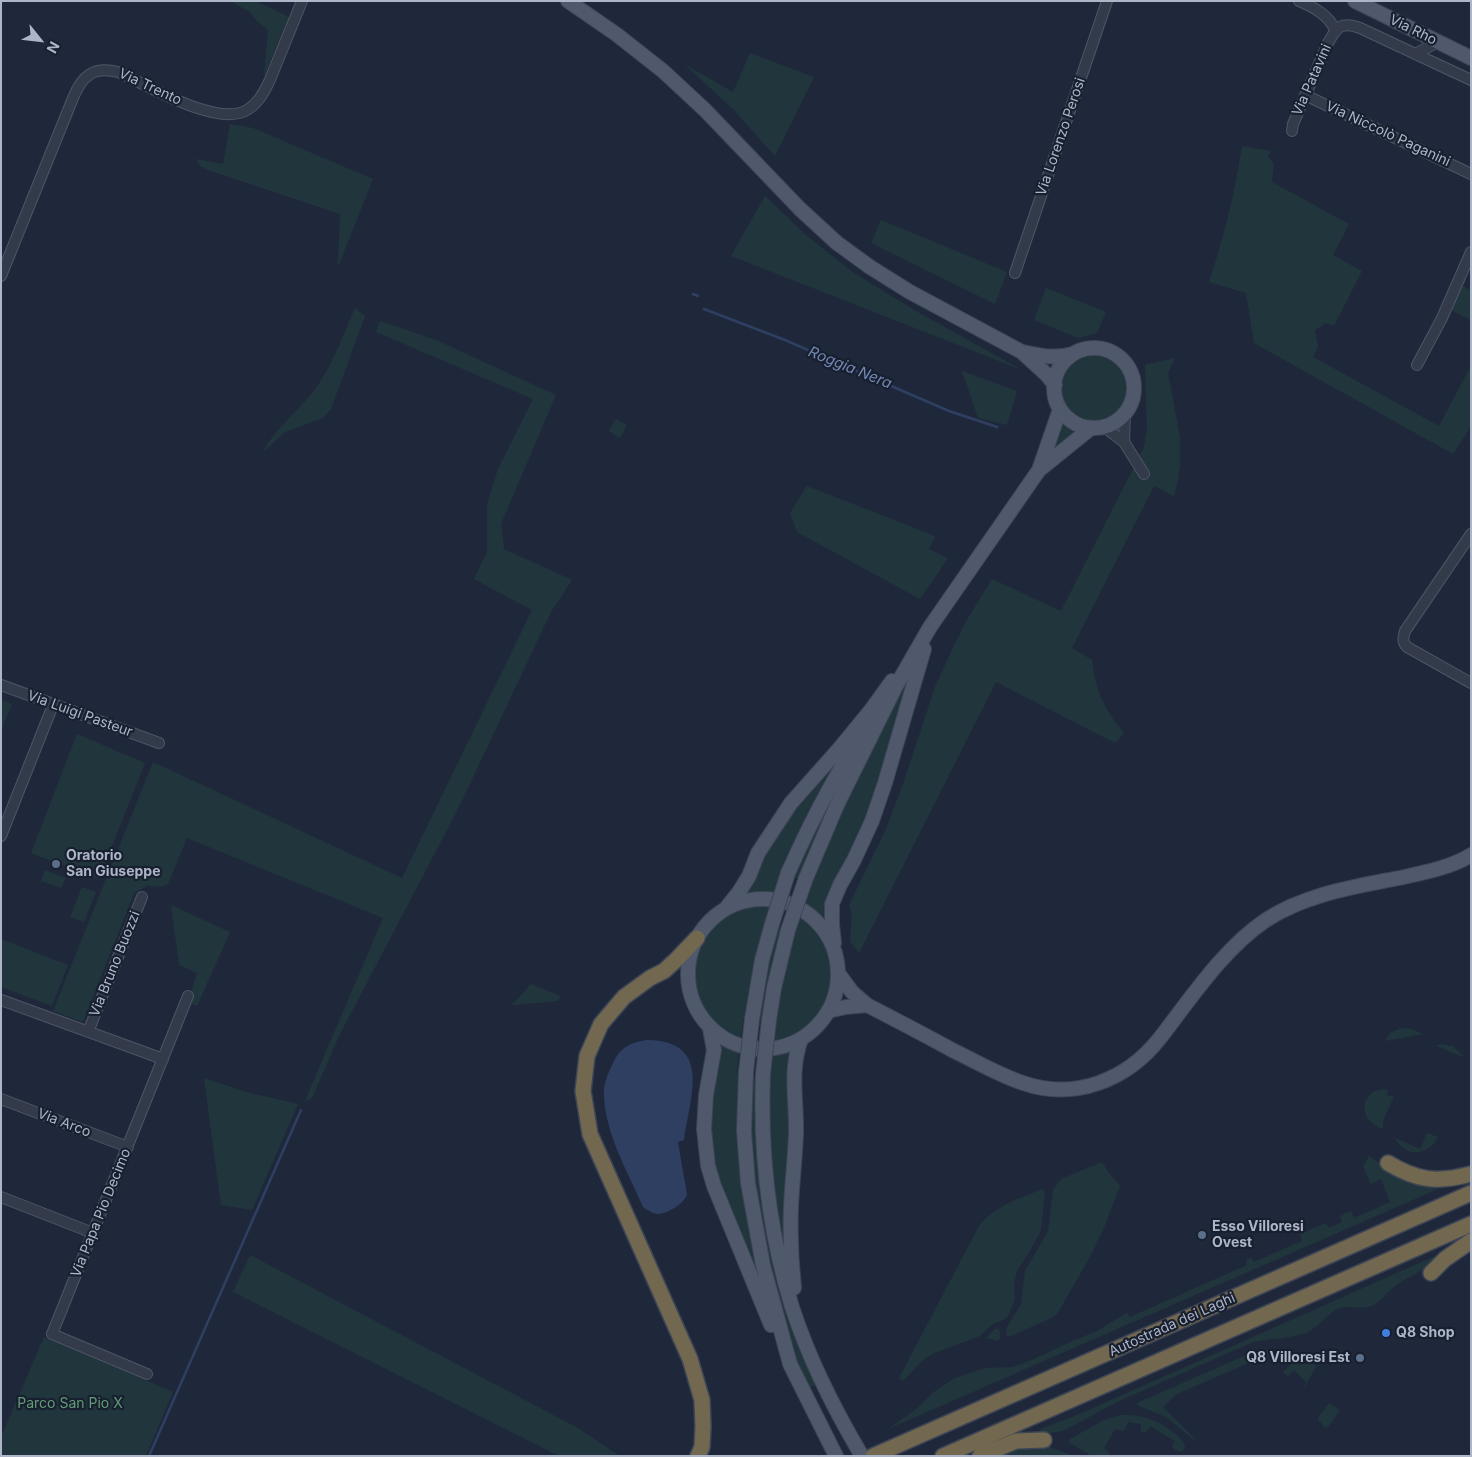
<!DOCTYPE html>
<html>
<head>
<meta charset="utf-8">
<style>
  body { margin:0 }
  #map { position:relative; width:1472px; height:1457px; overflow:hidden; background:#1f283b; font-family:Inter,sans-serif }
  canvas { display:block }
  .frame { position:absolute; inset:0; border:2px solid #adb5c8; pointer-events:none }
  .north { position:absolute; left:15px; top:15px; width:50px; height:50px; -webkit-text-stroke:4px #182030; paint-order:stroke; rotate:119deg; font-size:14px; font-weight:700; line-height:20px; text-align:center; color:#adb5c8 }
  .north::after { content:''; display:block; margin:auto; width:18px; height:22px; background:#adb5c8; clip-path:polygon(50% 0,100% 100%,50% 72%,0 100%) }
</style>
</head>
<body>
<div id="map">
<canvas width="1472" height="1457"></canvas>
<div class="frame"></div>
<div class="north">N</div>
</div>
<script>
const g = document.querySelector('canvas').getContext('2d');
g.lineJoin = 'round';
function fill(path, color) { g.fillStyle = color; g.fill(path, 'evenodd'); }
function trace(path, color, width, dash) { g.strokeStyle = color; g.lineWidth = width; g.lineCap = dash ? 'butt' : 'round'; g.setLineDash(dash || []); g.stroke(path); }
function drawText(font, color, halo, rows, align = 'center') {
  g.font = font + ' Inter,sans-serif'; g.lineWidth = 4.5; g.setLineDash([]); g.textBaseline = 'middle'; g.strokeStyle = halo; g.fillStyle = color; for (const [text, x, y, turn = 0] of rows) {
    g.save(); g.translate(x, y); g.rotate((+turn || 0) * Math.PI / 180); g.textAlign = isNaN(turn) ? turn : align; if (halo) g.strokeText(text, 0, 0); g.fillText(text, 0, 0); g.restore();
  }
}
fill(new Path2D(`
  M 230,1 L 255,1 L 289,17 L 264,76 L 268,30 L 256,20 L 250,12 Z
  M 750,53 L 814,77 L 775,156 L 733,109 L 684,64 L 733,92 Z
  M 230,124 L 253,128 L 373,179 L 338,267 L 340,214 L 208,170 L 200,166 L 196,159 L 223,164 Z
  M 1242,146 L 1271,151 L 1268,157 L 1274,164 L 1272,182 L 1349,224 L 1333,255 L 1362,271 L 1334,326 L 1326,323 L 1315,330 L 1318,347 L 1313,357 L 1439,426 L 1471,366 L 1471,426 L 1453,454 L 1254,343 L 1246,293 L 1209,282 C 1224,237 1235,192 1242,146 Z
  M 765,196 L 806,235 L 854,273 L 916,311 L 1022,370 L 731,256 Z
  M 881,220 L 1007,272 L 995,304 L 871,243 Z
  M 1462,286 L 1471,290 L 1471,320 L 1451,310 Z
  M 1046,288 L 1106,312 L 1097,333 L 1078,338 L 1034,320 Z
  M 355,308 L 365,316 L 331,409 L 323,418 L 285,432 L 262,453 C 276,427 299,411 316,388 C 333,364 343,335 355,308 Z
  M 380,321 L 436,340 L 556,395 L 501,524 L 504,549 L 572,580 L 551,612 L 458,809 L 339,1036 L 312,1098 L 305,1101 L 383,918 L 187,838 L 168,884 C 160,888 155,887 148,885 L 134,893 L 83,1022 L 53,1011 L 153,762 L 402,878 L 532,610 L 474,579 L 487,552 L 487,504 L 498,469 L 533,399 L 376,332 Z
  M1061 389a33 33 0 1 1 66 0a33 33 0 1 1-66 0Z
  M 1175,358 L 1168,373 L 1180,437 L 1180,465 L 1178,480 L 1174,496 L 1154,486 L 1072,648 L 1092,660 C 1096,692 1104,709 1124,733 L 1115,743 L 996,682 L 859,953 L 850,941 L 852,914 L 849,905 L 886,829 L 902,787 L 935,687 L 950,654 L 965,623 L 992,579 L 1061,611 L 1144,447 L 1147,428 L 1145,365 Z
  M 962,371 L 1017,391 L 1007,425 L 978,418 Z
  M 616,419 L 627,425 L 620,438 L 609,431 Z
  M 1061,424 L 1074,433 L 1049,457 Z
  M 807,486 L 935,536 L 929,549 L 948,558 L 920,599 L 797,532 L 790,513 Z
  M 907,684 L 871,811 L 826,920 L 814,909 L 803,903 L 820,849 L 893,708 Z
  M 1,700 L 12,704 L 2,728 L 1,728 Z
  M 77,734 L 145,763 L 99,879 L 31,853 Z
  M 840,759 L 776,894 L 759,892 L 746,895 L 745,893 L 763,853 L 784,819 Z
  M 846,774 L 821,824 L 800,878 L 792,878 L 826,799 Z
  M 45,870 L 66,878 L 61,888 L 41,881 Z
  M 82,887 L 96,892 L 84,922 L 70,917 Z
  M 762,904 L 773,905 L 746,1018 L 743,1019 L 741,1039 C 726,1031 711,1023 703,1008 C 677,960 712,911 762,904 Z
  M 171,905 L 230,932 L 197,1006 L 188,1002 L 197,973 L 179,965 Z
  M 799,914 C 841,941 845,999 805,1029 C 796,1036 785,1042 774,1044 L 776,1022 L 773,1021 L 781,977 Z
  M 776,928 L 783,929 L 775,953 L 762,1023 L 756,1020 Z
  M 1,939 L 68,965 L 52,1006 L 1,987 Z
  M 531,984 L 561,996 L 558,1001 L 512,1005 Z
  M 1401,1028 L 1411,1029 L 1423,1034 L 1385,1041 L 1390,1033 Z
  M 719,1042 L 739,1051 L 737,1070 L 740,1071 L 744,1195 L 751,1242 L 758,1273 L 757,1277 C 741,1236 715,1187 711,1144 C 708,1109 714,1076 719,1042 Z
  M 1440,1044 L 1453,1046 L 1463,1056 L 1463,1057 L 1436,1046 Z
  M 793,1049 L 786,1257 L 771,1189 L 768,1073 L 771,1073 L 773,1054 Z
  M 751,1074 L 758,1076 C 751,1180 768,1292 816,1385 L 810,1387 L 800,1369 L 791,1345 L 759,1229 L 750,1133 Z
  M 204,1078 L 246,1092 L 298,1104 L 252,1210 L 221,1205 Z
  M 1387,1089 L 1388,1096 L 1394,1096 L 1383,1121 L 1383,1128 L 1381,1129 C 1377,1126 1372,1123 1368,1119 C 1362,1110 1364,1096 1375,1091 C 1378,1090 1383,1090 1387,1089 Z
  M 1427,1133 L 1438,1137 C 1428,1156 1405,1158 1395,1138 L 1420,1149 Z
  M 1369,1156 C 1390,1171 1412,1186 1438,1189 L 888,1429 L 919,1407 L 935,1391 L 955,1378 L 985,1368 L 1013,1367 L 1034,1359 L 1070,1342 L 1097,1331 L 1127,1313 L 1130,1317 L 1247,1265 L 1246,1260 L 1251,1258 L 1254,1262 L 1302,1241 L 1300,1234 L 1326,1223 L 1329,1228 L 1342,1222 L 1340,1216 L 1351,1211 L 1354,1218 L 1390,1202 L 1381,1179 L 1371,1184 L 1363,1166 Z
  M 1102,1162 L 1109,1173 L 1120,1186 L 1105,1225 L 1091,1255 L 1059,1311 L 1054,1317 L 1011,1336 L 1007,1336 L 1006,1329 L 1021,1304 L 1025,1271 L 1048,1231 L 1053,1190 L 1061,1179 Z
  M 1042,1189 L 1045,1192 L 1041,1230 L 1034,1244 L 1017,1271 L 1014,1284 L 1015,1300 L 1008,1316 L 1003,1320 L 994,1323 L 980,1336 L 934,1353 L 923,1360 L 903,1381 L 899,1378 L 979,1226 C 994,1206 1019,1199 1042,1189 Z
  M 250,1255 L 576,1427 L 620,1456 L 559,1456 L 233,1292 Z
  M 1435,1256 L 1437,1260 C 1422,1272 1403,1278 1389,1291 C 1384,1296 1378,1304 1371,1306 C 1360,1310 1349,1304 1337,1309 C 1324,1316 1318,1329 1303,1334 C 1286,1339 1268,1338 1251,1343 L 1119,1401 L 1063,1431 L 1043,1434 L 1040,1431 L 1041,1429 L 1082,1413 Z
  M 995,1329 L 999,1329 L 1000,1338 L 997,1341 L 986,1338 Z
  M 44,1337 L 173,1392 L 146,1456 L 1,1456 L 1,1437 Z
  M 1261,1350 L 1274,1351 L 1286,1356 L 1275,1363 L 1268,1357 L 1262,1357 L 1177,1394 L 1163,1407 L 1195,1439 L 1194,1440 L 1166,1417 L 1137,1405 L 1139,1402 L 1251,1353 Z
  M 1292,1363 L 1301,1363 L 1317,1365 L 1305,1386 L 1304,1385 L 1306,1382 L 1294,1370 L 1288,1376 L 1283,1372 Z
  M 1329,1403 L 1340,1410 L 1332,1422 L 1326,1428 L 1317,1419 Z
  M 1120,1415 C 1143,1414 1161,1421 1178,1436 C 1182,1440 1185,1443 1185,1449 L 1179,1452 L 1172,1447 L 1175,1441 L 1150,1426 L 1146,1432 L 1141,1432 L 1141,1424 L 1128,1422 L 1124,1431 L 1115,1429 L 1104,1448 L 1108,1451 L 1109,1456 L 1092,1456 L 1068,1442 L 1070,1439 L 1102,1421 Z
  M 1034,1444 L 1050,1447 L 1074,1456 L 995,1456 L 1012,1447 Z`), '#21363c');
fill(new Path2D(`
  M 647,1040 C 713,1041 690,1097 684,1140 L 678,1142 L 687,1195 C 683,1204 668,1214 657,1214 C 652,1213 647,1210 643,1207 C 628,1172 605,1134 604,1095 C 603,1085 608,1074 612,1065 C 620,1048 628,1043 647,1040 Z`), '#2f3f62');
trace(new Path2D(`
  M 693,294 L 698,296
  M 704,309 L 785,340 L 949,411 L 997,427
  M 149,1456 L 301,1110`), '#2f3f62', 2.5);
const minor = new Path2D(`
  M 1299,1 C 1313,7 1329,15 1335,30
  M 1415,54 L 1438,42
  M 1305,95 L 1471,174
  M 1292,131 L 1293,124 L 1328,43 C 1337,27 1341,21 1360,28 L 1471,80
  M 1015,273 L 1107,1
  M 1,276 L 73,98 C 82,76 93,66 118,72 C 147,85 215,126 245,111 C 257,105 263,94 269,82 L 302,1
  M 1417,365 L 1442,318 L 1471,252
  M 1104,427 L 1124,442 L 1144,474
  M 1124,442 L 1125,414
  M 1471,534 L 1405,631 C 1403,637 1402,642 1407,647 L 1471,683
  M 1,685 L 159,743
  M 1,836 L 53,705
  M 1,1000 L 163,1059
  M 88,1032 L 142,897
  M 1,1099 L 128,1147
  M 1,1197 L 93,1233
  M 147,1374 L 52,1334 L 188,996`);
const major = new Path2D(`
  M 568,1 L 616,34 L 663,71 L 705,110 L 800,209 L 837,243 L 870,267 L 910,292 L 1022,352 L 1046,374 L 1055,385
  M 1355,1 L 1471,58
  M1054 388a40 40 0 1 1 80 0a40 40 0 1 1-80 0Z
  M 1023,352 C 1041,356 1055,359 1073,354
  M 1039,470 L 1091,428
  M 788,873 C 811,821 836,772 868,726
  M 806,878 L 837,805 L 896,686 L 930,627 L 1039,470 L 1060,409
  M688 974a75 75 0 1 1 150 0a75 75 0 1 1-150 0Z
  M 727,907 L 739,892 L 749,876 L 758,853 L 791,803 L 839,749 L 871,710 L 892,681
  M 834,943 L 832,924 L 832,904 L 840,885 L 854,860 L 872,821 L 885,783 L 924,649
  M 838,973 L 852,992 L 867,1005 C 896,1020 925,1035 954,1051 C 977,1062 999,1075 1023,1083 C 1075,1101 1127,1080 1160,1038 C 1191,998 1224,948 1266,920 C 1306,894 1354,887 1399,878 C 1422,873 1450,868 1471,855
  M 828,1011 L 846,1007 L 867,1005
  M 752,1019 L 762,960 L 772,924
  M 769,1020 L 774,988 L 788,930
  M 710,1029 L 714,1050 L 706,1095 L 704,1129 L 708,1166 L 714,1186 L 771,1325
  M 746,1072 L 744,1131 L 748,1183 L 763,1265 L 790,1364 L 836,1456
  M 763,1074 C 760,1152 769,1232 792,1307 C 809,1359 834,1409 862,1456
  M 794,1288 C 791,1261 790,1234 791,1207 C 792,1183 795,1159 796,1134 C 797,1100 789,1073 801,1039`);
const highway = new Path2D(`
  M 697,938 L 676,960 L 664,971 L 650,978 L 624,997 L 601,1024 L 587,1056 L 583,1091 L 590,1134 L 690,1359 L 702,1400 L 703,1427 L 702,1447 L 698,1456
  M 1388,1163 C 1418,1181 1437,1183 1471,1174
  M 1431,1273 L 1445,1259 L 1471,1241
  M 873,1456 L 1471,1193
  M 943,1456 L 1471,1224
  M 980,1456 L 1016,1441 L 1044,1440`);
trace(minor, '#4d5566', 12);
trace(major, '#3c4455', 16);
trace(highway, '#3d4556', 18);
trace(minor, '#333b4b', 10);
trace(major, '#50596c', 14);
trace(highway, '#72684f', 15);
const majorBridge = new Path2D(`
  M 772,924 L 788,873
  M 788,930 L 806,878
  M 746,1072 L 752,1019
  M 763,1074 L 769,1020`);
trace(majorBridge, '#3c4455', 16, []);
trace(majorBridge, '#50596c', 14);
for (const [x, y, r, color] of [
  [56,864,5,"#5c6f8a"],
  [1202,1235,5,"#5c6f8a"],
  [1386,1333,5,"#3f7fe0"],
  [1360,1358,5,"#5c6f8a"]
]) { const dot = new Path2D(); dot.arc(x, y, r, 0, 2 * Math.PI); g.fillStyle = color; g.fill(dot); trace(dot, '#182030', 2); }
drawText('14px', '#adb5c8', '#182030', [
  ["Via Rho",1413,30,26],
  ["Via Patavini",1312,80,-66],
  ["Via Trento",150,87,25],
  ["Via Niccolò Paganini",1388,134,25],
  ["Via Lorenzo Perosi",1061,137,-71],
  ["Via Luigi Pasteur",80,714,20],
  ["Via Bruno Buozzi",115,964,-68],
  ["Via Arco",64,1123,21],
  ["Via Papa Pio Decimo",101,1213,-68],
  ["Autostrada dei Laghi",1172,1325,-24]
]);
drawText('bold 14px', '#adb5c8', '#182030', [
  ["Oratorio",66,856],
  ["San Giuseppe",66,872],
  ["Esso Villoresi",1212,1227],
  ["Ovest",1212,1243],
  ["Q8 Shop",1396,1333],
  ["Q8 Villoresi Est",1350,1358,"right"]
], 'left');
drawText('14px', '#629b75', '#182030', [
  ["Parco San Pio X",70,1404]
]);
drawText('italic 15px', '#7387b3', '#182030', [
  ["Roggia Nera",850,368,22]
]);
</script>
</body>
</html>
